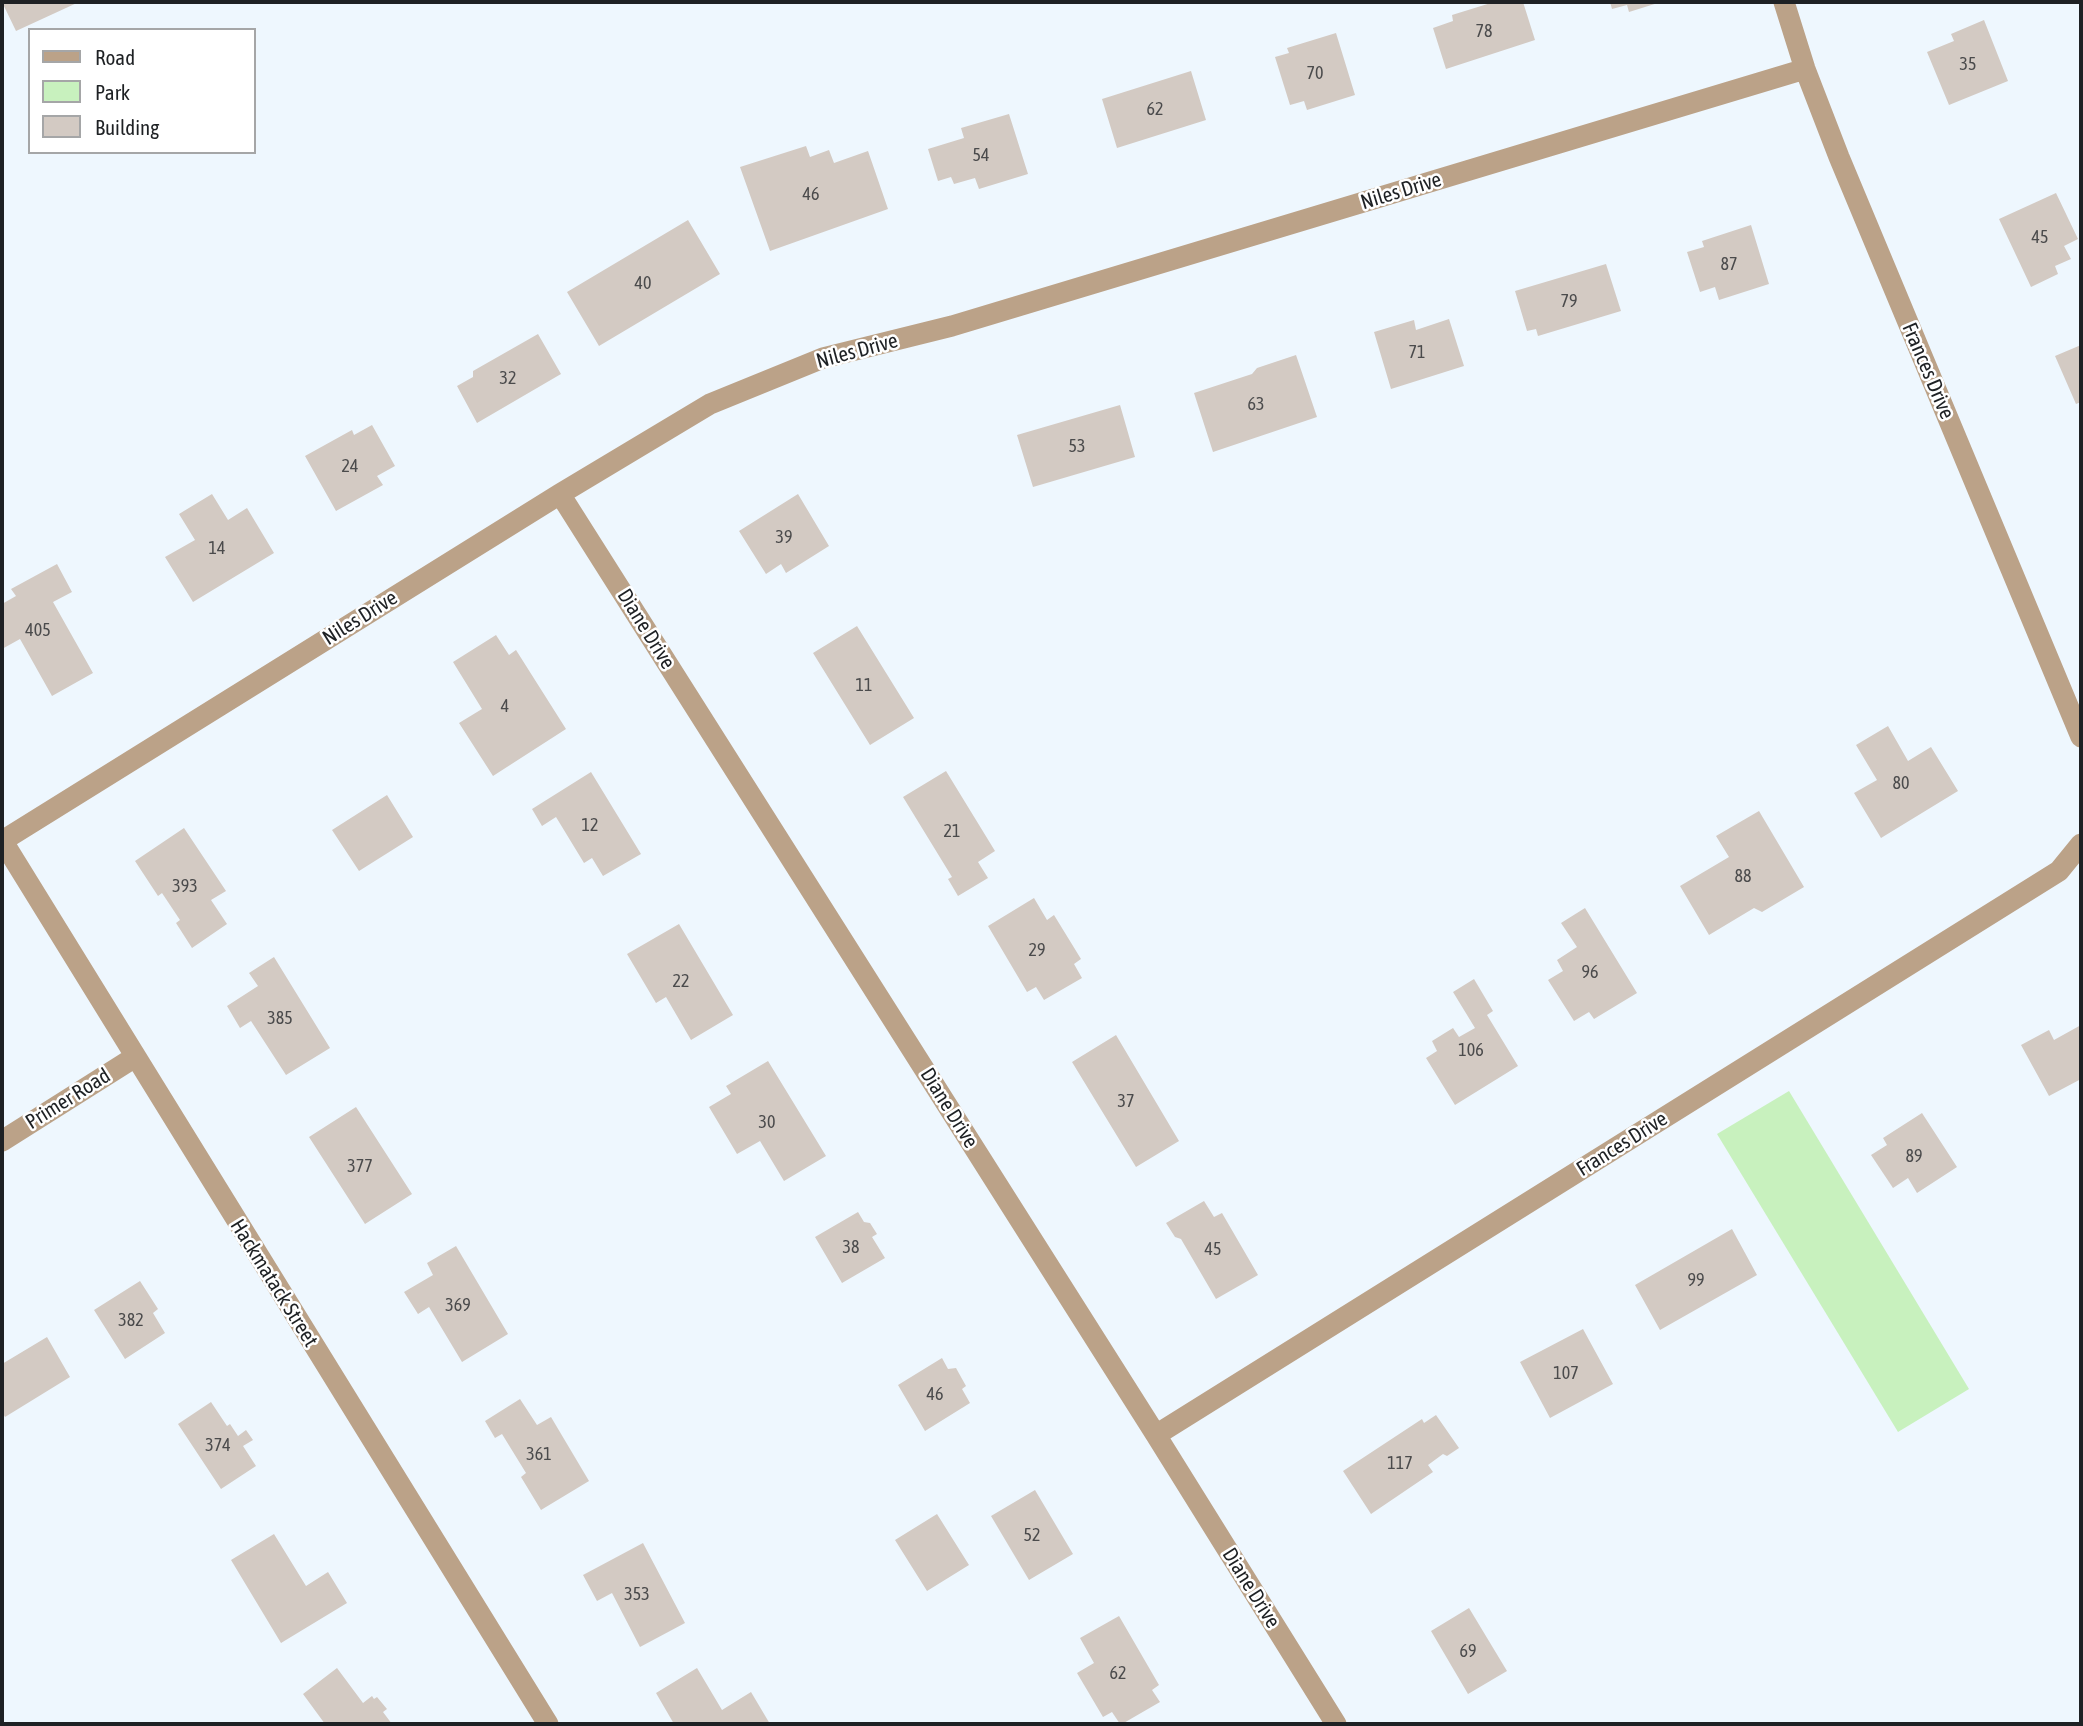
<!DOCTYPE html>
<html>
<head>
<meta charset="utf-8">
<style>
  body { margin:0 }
  #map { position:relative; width:2083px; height:1726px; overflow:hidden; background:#eef7fe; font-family:"Asap Condensed",sans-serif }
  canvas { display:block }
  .frame { position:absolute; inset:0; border:4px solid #1e2124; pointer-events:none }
  .legend { position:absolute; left:28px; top:28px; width:228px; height:126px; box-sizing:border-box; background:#fff; border:2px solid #a5a6a7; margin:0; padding:9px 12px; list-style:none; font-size:21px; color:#1e2124 }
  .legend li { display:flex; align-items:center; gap:14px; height:35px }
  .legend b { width:35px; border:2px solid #a5a6a7 }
</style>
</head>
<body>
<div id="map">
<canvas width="2083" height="1726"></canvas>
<div class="frame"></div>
<ul class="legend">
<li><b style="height:9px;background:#bba288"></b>Road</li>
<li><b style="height:19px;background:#c8f1be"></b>Park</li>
<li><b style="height:19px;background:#d3cac3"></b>Building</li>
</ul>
</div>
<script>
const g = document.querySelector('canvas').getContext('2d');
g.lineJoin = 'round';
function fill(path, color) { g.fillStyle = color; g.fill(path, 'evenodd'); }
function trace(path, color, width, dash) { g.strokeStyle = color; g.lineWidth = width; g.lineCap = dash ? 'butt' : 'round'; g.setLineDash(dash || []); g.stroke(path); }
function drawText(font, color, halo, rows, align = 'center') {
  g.font = font + ' "Asap Condensed",sans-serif'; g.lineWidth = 5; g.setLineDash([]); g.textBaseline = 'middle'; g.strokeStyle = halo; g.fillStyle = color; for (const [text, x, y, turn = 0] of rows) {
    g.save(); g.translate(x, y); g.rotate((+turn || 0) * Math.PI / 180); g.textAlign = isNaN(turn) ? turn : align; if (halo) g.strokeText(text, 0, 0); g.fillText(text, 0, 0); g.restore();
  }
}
fill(new Path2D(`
  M 1789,1091 L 1969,1389 L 1898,1432 L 1717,1134 Z`), '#c8f1be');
fill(new Path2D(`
  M 2,2 L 79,2 L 16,31 Z
  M 1494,2 L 1523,2 L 1535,40 L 1446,69 L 1433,28 L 1453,21 L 1452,15 Z
  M 1610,2 L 1661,2 L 1629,12 L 1627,5 L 1612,9 Z
  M 1984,20 L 2008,81 L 1949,105 L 1927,52 L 1954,41 L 1951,34 Z
  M 1336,33 L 1355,95 L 1307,110 L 1304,101 L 1290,105 L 1275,57 L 1289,53 L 1287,48 Z
  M 1191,71 L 1206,120 L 1117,148 L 1102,99 Z
  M 1009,114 L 1028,174 L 979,189 L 975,178 L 954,184 L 951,177 L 938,181 L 928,149 L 964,138 L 961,128 Z
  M 806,146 L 810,157 L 829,150 L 834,163 L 868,151 L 888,209 L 770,251 L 740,167 Z
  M 2056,193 L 2078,239 L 2064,246 L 2071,259 L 2055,266 L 2058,274 L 2031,287 L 1999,219 Z
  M 688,220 L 720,274 L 599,346 L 567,292 Z
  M 1751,225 L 1769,284 L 1719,300 L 1715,287 L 1700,292 L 1687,252 L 1704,247 L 1702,241 Z
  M 1606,264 L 1621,311 L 1538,336 L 1536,329 L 1527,331 L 1515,291 Z
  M 1449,319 L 1464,366 L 1391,389 L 1374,332 L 1414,320 L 1416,330 Z
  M 538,334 L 561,374 L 477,423 L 457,386 L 473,377 L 473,371 Z
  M 2081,345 L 2081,402 L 2076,404 L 2055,356 Z
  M 1296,355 L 1317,417 L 1213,452 L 1194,393 L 1252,374 L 1257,368 Z
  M 1120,405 L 1135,457 L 1033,487 L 1017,435 Z
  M 372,425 L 395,466 L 377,476 L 383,485 L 336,511 L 305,456 L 352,430 L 354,435 Z
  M 212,494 L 228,520 L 247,508 L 274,553 L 193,602 L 165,557 L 195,540 L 179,514 Z
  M 798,494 L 829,546 L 786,573 L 781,564 L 766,574 L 739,531 Z
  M 57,564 L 72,592 L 53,602 L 93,673 L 52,696 L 20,639 L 2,649 L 2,604 L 16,596 L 11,589 Z
  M 857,626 L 914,718 L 870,745 L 813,653 Z
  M 496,635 L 509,655 L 516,650 L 566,729 L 493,776 L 459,723 L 482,709 L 453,662 Z
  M 1888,726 L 1908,761 L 1931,747 L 1958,791 L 1881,838 L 1854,793 L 1877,780 L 1856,745 Z
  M 946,771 L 995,851 L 978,862 L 988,878 L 958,896 L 948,879 L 952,877 L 903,797 Z
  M 591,772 L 641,854 L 603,876 L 592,858 L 584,863 L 556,817 L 542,826 L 532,809 Z
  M 387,795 L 413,837 L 359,871 L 332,830 Z
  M 1759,811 L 1804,887 L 1762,912 L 1754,908 L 1709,935 L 1680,886 L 1729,857 L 1716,836 Z
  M 184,828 L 226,891 L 211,900 L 227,924 L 192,948 L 176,923 L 180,920 L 162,893 L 158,896 L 135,861 Z
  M 1034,898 L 1047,920 L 1054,915 L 1081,959 L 1074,964 L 1082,978 L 1044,1000 L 1036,987 L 1027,992 L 988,926 Z
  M 1585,908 L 1637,993 L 1594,1019 L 1589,1012 L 1574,1021 L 1548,980 L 1563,971 L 1557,960 L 1577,947 L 1561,923 Z
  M 679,924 L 733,1015 L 691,1040 L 666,997 L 656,1003 L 627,954 Z
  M 274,957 L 330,1048 L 286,1075 L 251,1021 L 240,1028 L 227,1006 L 258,986 L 249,973 Z
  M 1474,979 L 1493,1011 L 1487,1015 L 1518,1066 L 1455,1105 L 1426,1058 L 1437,1051 L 1432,1041 L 1453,1028 L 1459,1037 L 1475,1028 L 1453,992 Z
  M 2081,1025 L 2081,1079 L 2049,1096 L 2021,1045 L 2049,1030 L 2054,1040 Z
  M 1116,1035 L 1179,1141 L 1136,1167 L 1072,1062 Z
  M 768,1061 L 826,1156 L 784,1181 L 760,1141 L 737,1154 L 709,1107 L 731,1094 L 726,1086 Z
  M 356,1107 L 412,1194 L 365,1224 L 309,1137 Z
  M 1922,1113 L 1957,1167 L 1917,1193 L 1908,1178 L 1893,1188 L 1871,1155 L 1887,1145 L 1883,1138 Z
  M 1204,1201 L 1214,1217 L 1222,1213 L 1258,1275 L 1216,1299 L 1181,1239 L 1175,1237 L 1166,1223 Z
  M 858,1212 L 864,1222 L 870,1223 L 877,1234 L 872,1237 L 885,1258 L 842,1283 L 815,1237 Z
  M 1732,1229 L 1757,1275 L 1660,1330 L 1635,1285 Z
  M 456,1246 L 508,1334 L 462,1362 L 429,1307 L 418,1314 L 404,1292 L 433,1275 L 427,1263 Z
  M 140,1281 L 158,1309 L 153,1313 L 165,1333 L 125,1359 L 94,1310 Z
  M 1583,1329 L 1613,1384 L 1550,1418 L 1520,1362 Z
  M 47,1337 L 70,1377 L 5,1417 L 2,1412 L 2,1364 Z
  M 942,1358 L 948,1369 L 956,1368 L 966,1386 L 962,1389 L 970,1403 L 925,1431 L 898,1385 Z
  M 520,1399 L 537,1425 L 551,1417 L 589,1481 L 541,1510 L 521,1477 L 526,1473 L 502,1434 L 495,1438 L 485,1421 Z
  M 211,1402 L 227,1426 L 230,1424 L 238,1436 L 246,1430 L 253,1440 L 243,1446 L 256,1466 L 221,1489 L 178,1424 Z
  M 1436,1415 L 1459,1448 L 1447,1456 L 1443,1454 L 1428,1465 L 1433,1472 L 1371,1514 L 1343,1471 L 1422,1419 L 1424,1423 Z
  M 1035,1490 L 1073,1554 L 1029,1580 L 991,1516 Z
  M 937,1514 L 969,1565 L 927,1591 L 895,1540 Z
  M 274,1534 L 306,1586 L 328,1572 L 347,1603 L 281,1643 L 231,1560 Z
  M 643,1543 L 685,1623 L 640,1647 L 612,1593 L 597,1601 L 583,1575 Z
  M 1469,1608 L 1507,1671 L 1468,1694 L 1431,1631 Z
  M 1119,1616 L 1159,1685 L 1152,1690 L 1160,1702 L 1122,1724 L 1120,1724 L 1112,1712 L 1103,1717 L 1077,1673 L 1094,1663 L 1080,1638 Z
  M 337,1668 L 363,1703 L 372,1696 L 374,1699 L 377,1697 L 387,1709 L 383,1712 L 392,1724 L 325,1724 L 303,1694 Z
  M 697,1668 L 722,1710 L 751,1692 L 770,1724 L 674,1724 L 656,1693 Z`), '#d3cac3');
trace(new Path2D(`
  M 1784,2 L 1805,69 L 1839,157 L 2081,737
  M 560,494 L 1156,1435 L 1336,1724
  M 2,840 L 548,1724
  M 2,841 L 560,494 L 710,404 L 823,358 L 952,326 L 1805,69
  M 2,1141 L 135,1057
  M 1156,1435 L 2059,871 L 2081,844`), '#bba288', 21);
drawText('18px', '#4b4b4c', null, [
  ["78",1484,31],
  ["35",1968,64],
  ["70",1315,73],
  ["62",1155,109],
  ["54",981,155],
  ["46",811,194],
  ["45",2040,237],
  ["87",1729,264],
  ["40",643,283],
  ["79",1569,301],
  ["71",1417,352],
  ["32",508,378],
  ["63",1256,404],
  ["53",1077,446],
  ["24",350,466],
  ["39",784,537],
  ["14",217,548],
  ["405",38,630],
  ["11",864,685],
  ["4",505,706],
  ["80",1901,783],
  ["12",590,825],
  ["21",952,831],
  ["88",1743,876],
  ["393",185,886],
  ["29",1037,950],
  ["96",1590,972],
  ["22",681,981],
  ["385",280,1018],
  ["106",1471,1050],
  ["37",1126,1101],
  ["30",767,1122],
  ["89",1914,1156],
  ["377",360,1166],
  ["38",851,1247],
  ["45",1213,1249],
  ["99",1696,1280],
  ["369",458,1305],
  ["382",131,1320],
  ["107",1566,1373],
  ["46",935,1394],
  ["374",218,1445],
  ["361",539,1454],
  ["117",1400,1463],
  ["52",1032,1535],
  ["353",637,1594],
  ["69",1468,1651],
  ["62",1118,1673]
]);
drawText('21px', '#1e2124', '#fff', [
  ["Niles Drive",1401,191,-17],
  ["Niles Drive",857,351,-15],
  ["Frances Drive",1928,371,67],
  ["Niles Drive",360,618,-32],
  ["Diane Drive",646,629,58],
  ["Primer Road",68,1099,-32],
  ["Diane Drive",949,1108,58],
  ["Frances Drive",1622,1144,-32],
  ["Hackmatack Street",274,1283,58],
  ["Diane Drive",1251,1588,58]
]);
</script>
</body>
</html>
